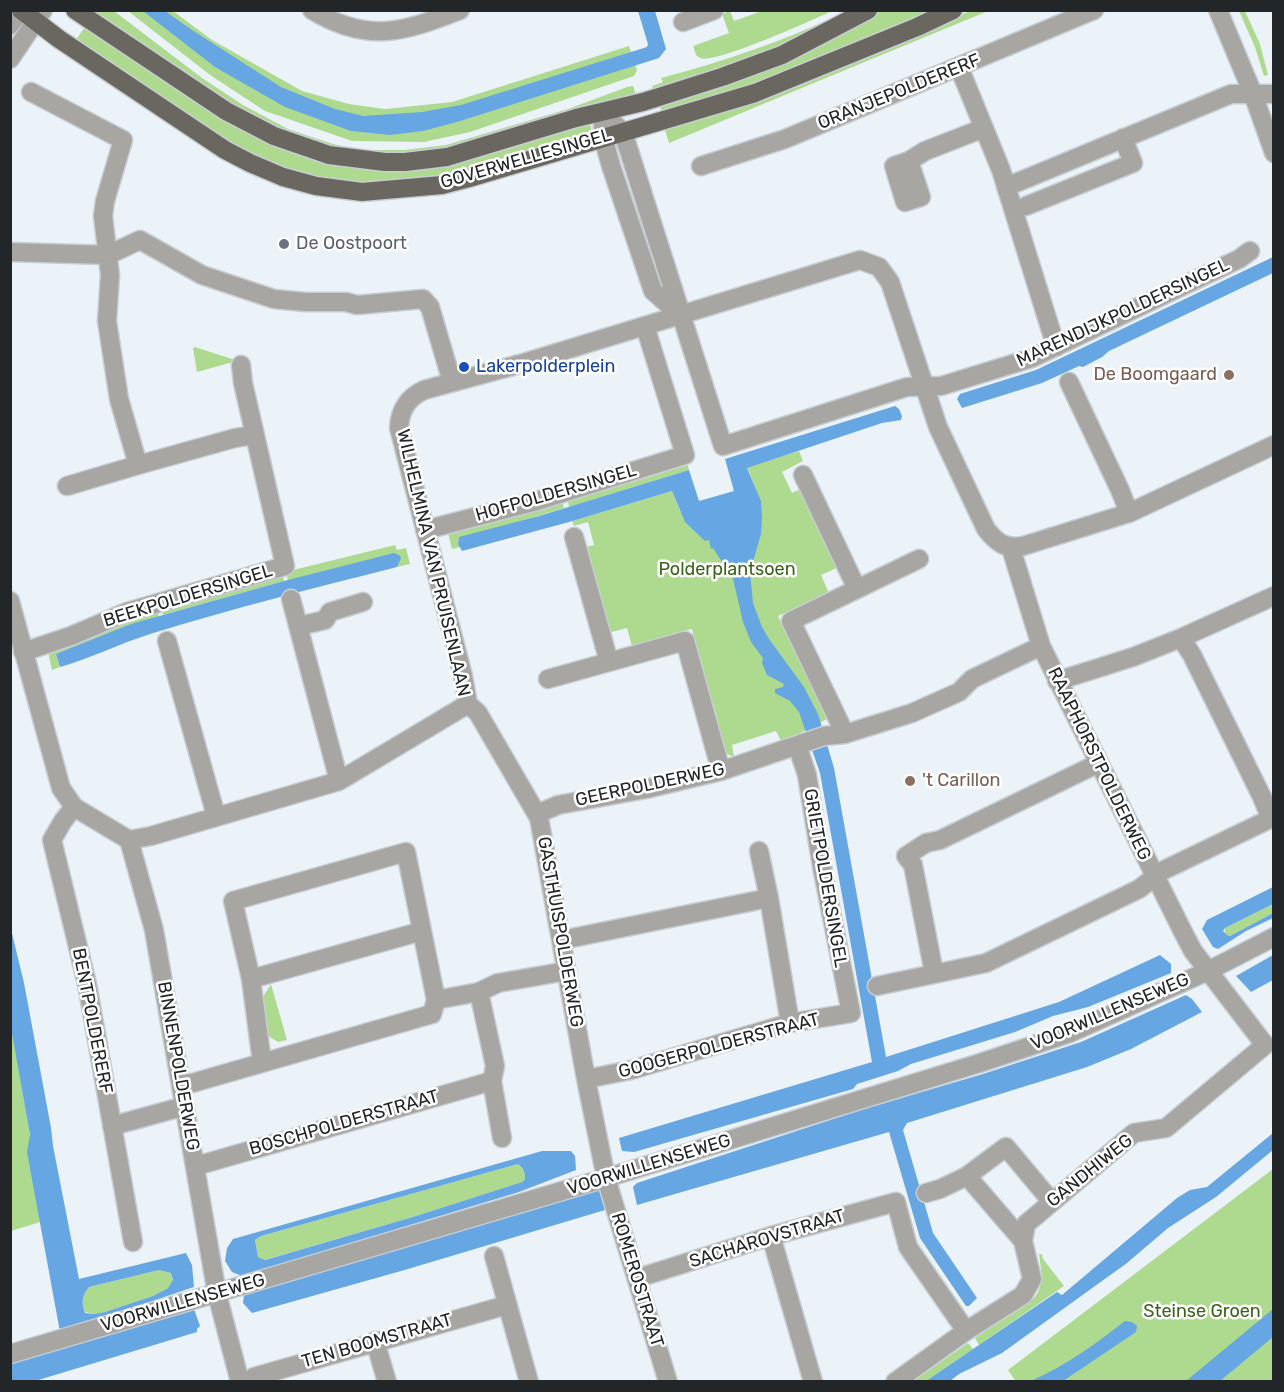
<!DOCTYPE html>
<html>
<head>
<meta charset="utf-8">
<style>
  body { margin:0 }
  #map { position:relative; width:1284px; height:1392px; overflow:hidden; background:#ebf3f9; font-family:Rubik,sans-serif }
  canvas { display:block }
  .frame { position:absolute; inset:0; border:12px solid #232628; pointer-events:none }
</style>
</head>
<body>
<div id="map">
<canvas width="1284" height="1392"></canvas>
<div class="frame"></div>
</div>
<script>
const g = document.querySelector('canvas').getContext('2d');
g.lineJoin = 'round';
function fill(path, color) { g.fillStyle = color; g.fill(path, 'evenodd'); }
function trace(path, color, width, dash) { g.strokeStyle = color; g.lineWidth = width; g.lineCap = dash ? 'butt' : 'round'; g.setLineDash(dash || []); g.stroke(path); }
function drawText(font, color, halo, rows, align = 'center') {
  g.font = font + ' Rubik,sans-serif'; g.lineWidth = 5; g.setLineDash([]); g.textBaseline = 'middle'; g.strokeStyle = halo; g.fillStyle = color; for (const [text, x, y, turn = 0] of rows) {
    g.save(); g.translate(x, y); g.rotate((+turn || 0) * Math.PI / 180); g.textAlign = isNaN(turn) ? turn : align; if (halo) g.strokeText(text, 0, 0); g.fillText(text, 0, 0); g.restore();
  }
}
fill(new Path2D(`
  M 94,11 L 114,11 L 202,78 L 243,105 L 288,129 L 333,144 L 362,150 L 405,150 L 446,145 L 568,109 L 627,87 L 633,86 L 636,95 L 443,152 L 402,157 L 329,150 L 265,125 L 197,82 Z
  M 128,11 L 173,11 L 212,40 L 302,91 L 349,104 L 385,109 L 452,102 L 629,46 L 637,70 L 634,76 L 470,132 L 424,142 L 352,141 L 265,111 L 210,75 Z
  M 730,11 L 734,21 L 762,11 L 832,11 C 815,19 713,65 700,58 C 695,56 695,51 693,46 L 729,33 L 722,14 Z
  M 847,11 L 858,11 L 787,44 L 722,68 L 653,89 L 652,86 L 663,82 L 661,78 C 725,61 787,40 847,11 Z
  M 879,11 L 938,11 L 806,68 L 663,115 L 660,106 L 773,68 Z
  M 970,11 L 988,11 L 669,143 L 665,130 L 701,119 L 701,115 L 795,83 Z
  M 1239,11 L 1245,11 L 1260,44 L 1268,75 L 1264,76 L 1255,47 Z
  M 85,27 L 219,118 L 239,128 L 301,153 L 371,166 L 583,122 L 591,126 L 591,133 L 456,172 L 366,187 L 334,185 L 281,169 L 235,149 L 73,44 Z
  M 195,347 L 232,359 L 233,362 L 197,372 L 193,348 Z
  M 799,451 L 803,461 L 782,472 L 792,493 L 803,488 L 841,566 L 821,575 L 828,591 L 826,593 L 828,597 L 801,609 L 799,606 L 778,616 L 788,637 L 792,635 L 829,714 L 827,719 L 800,733 L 801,736 L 782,743 L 776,731 L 732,745 L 734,757 L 721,751 L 712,718 L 717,717 L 713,703 L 709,704 L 695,653 L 698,652 L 692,629 L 672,634 L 673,639 L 633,650 L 627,628 L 608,633 L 582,548 L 594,545 L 588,522 L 574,526 L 572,521 L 672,491 L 681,513 L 756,489 L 747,467 Z
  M 688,465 L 689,470 L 569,507 L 568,502 L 570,501 Z
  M 560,504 L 563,504 L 564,508 L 458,540 L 460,547 L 452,549 L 448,533 Z
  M 395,545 L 397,550 L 406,548 L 410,564 L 397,567 L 400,558 L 288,580 L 287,577 L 289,571 Z
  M 278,574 L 283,577 L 284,581 L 163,615 L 162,612 L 165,606 Z
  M 153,610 L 158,613 L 159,617 L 56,654 L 60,667 L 52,670 L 47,648 Z
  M 1273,904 L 1273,913 L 1230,936 L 1225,934 L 1225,928 Z
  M 271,984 L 287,1040 L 278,1042 L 268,1036 L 261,1000 Z
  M 10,1019 L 43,1212 L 39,1213 L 40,1222 L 11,1231 Z
  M 518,1164 C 524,1169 525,1172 525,1179 L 522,1182 L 416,1216 L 264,1260 L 258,1257 L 255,1240 L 261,1236 Z
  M 1273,1169 L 1273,1381 L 1016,1382 L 1008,1370 Z
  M 1039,1254 L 1042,1254 L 1043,1259 L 1064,1286 L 979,1345 L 975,1338 L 1035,1297 C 1045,1283 1041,1270 1039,1254 Z
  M 159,1270 L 171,1273 L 173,1281 L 168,1288 L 153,1296 L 105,1312 L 94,1314 L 85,1312 C 81,1302 82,1296 89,1287 Z
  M 968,1343 L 973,1349 L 926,1381 L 912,1382 Z`), '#aeda90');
fill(new Path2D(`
  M 143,11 L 165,11 L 192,30 L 281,87 L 335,109 L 363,116 L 422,112 L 461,105 L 647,47 L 648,44 L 638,11 L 655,11 L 666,49 L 659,58 L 457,122 L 423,131 L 390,135 L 351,131 L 285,107 L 215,67 Z
  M 1273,257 L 1273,273 L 1109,351 L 1102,357 L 1083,367 L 1079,366 L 1042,383 L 962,408 L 957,399 L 960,394 L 1036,370 Z
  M 895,406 L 899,409 L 902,416 L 901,420 L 882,423 L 747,468 L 761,501 L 762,517 L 761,534 L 750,572 L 753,603 L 762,627 L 769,639 L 804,687 L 818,714 L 834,768 L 886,1057 L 1059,1002 L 1160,955 L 1171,964 L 1171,973 L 1088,1007 L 1053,1016 L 1015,1032 L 911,1064 L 898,1071 L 857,1084 L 853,1089 L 634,1152 L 622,1151 L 619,1138 L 872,1062 L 820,773 L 799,712 L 790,701 L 775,693 L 775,689 L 783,687 L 784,684 L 767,675 L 762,663 L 763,658 L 751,642 L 743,622 L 733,579 L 713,548 L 711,549 L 709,540 L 705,541 L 685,522 L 672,491 L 569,522 L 462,551 L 458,544 L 459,537 L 539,516 L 689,470 L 699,501 L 734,491 L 725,459 Z
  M 394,553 L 399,555 L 401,558 L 397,567 C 314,588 231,609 150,634 C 119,644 91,658 60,667 L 56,654 L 131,624 L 284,581 Z
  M 1273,887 L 1273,904 L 1225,928 L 1223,931 L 1227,935 L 1230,936 L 1273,913 L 1273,918 L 1246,931 L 1218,949 L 1213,947 L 1202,929 L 1207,920 Z
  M 10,925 L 24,983 L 51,1128 L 53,1146 L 79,1279 L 186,1253 L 192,1265 L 194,1287 L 60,1332 L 27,1152 L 30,1135 L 11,1028 ZM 159,1270 L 171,1273 L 173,1280 L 168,1288 L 153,1296 L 105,1312 L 94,1314 L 85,1313 C 81,1302 82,1296 89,1287 Z
  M 1273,955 L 1273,980 L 1251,992 L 1236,976 Z
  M 1186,995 L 1192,999 L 1202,1012 L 1131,1049 L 1087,1067 L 907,1123 L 903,1130 L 933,1233 L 977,1298 L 969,1306 L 966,1306 L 920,1238 L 889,1132 L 637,1205 L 633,1187 L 637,1183 L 867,1108 L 983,1074 L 1081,1042 Z
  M 1273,1133 L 1273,1150 L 1216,1197 L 1168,1228 L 1127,1263 L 1002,1353 L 959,1374 L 950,1381 L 926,1381 L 1057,1292 L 1062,1295 L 1177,1198 L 1190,1190 L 1207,1187 Z
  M 542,1151 L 571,1151 L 575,1156 L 576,1170 L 519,1192 L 242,1276 L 232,1272 L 225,1261 L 227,1248 L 233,1239 ZM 518,1164 C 524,1169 525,1172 525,1179 L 522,1182 L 416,1216 L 265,1260 L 258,1257 L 255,1240 L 261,1236 Z
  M 599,1190 L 605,1210 L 408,1269 L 252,1313 L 243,1303 L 244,1295 Z
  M 194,1309 L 200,1326 L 197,1329 L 197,1332 L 35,1381 L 11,1382 L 11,1363 L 23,1358 Z
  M 1273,1309 L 1273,1337 L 1220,1381 L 1186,1381 Z
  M 1125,1321 L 1132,1322 L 1137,1326 L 1136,1332 L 1063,1381 L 1031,1381 C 1067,1365 1094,1345 1125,1321 Z`), '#65a6e3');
const minor = new Path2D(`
  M 312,10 C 368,44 404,32 460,10
  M 1218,10 L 1253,94 L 1274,153
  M 683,22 L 714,10
  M 10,25 L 21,10
  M 10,59 L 43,10
  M 959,67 L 1001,170 L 1056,347
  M 31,92 L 123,140 L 105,201 L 103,216 L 110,275 L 107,321 L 119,399 L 138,465 L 235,438 L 254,435
  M 603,113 L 623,132 L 723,446 L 907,387 L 941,386 L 1032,358 L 1239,259 L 1250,251
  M 603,124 L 603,137 L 611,166 L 653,291 L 680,315
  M 909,161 L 894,166 L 905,202 L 921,197 L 909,161 L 925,151 L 984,128
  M 701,166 L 785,139 L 1094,10
  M 1006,187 L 1231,94 L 1274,94
  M 1026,206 L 1133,163 L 1123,138
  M 10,252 L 108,255 L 140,240 L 202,275 L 274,299 L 305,302 L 346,302 L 357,305 L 423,299 L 430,307 L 452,382
  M 1069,382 L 1120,490 L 1129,513
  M 803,475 L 857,589
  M 67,486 L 138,465
  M 425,530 L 537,501 L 685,455 L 645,326
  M 574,537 L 609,662 L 685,641 L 721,771
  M 291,599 L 339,781
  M 10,601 L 61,788 L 74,807 L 129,840 L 151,836 L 339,781 L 468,704 L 463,676 L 399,428 C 400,410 407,398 424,390 L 520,364 L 860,260 L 879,267 L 890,282 L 938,427 L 986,529 C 997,543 1005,549 1023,546 L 1129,513 L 1274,445
  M 299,626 L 325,620 L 330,612 L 363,602
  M 1181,638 L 1192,655 L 1262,797 L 1271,819
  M 167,641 L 216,816
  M 23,652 L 71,636 L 127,612 L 285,566 L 243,383 L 241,365
  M 548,679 L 609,662
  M 1057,681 L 1133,657 L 1181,638 L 1274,596
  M 468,704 L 478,713 L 539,818 L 586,1079 L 606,1178 L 668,1382
  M 845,734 L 791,621 L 919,559
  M 74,807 L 63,821 L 52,840 L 87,984 L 133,1242
  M 537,814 L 558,805 L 646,789 L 721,771 L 824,736 L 845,734 L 912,713 L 959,692 L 972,679 L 1041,646
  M 129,840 L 154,930 L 217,1294 L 240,1382
  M 759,851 L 769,898
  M 562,940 L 769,898 L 790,1023
  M 934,973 L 913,865 L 906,856 L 926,843 L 940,840 L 1099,763
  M 251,979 L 422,931
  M 877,986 L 986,963 L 1139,889 L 1162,871 L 1274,817
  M 262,1062 L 251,979 L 233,901 L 406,852 L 436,1000
  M 586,1079 L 631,1070 L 790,1023 L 851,1013 L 822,867 L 807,775 L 797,745
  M 492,1081 L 502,1138
  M 182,1086 L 432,1014 L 436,1000 L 479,992 L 498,983 L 567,971
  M 112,1126 L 185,1106
  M 196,1166 L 492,1081 L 495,1066 L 479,992
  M 926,1193 L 940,1189 L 967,1176
  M 771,1236 L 813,1382
  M 1023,1241 L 967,1176 L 1006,1147 L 1052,1202
  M 494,1256 L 529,1382
  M 638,1278 L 771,1236 L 896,1202 L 908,1247 L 966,1331
  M 375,1341 L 387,1382
  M 10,1354 L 606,1178 L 980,1063 L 1070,1033 L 1208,971 L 1274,937
  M 249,1382 L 254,1377 L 507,1305
  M 895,1382 L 966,1331 L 1023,1295 L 1032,1279 L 1023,1241 L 1026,1224 L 1134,1133 L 1166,1128 L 1265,1045 L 1193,951 L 1183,932 L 1041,646 L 1011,548`);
const major = new Path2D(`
  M 21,10 L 59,39 L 225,150 L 250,163 L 283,177 L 316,186 L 362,192 L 442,185 L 469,178 L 755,93 L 917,27 L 953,10
  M 75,10 L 226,111 L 274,136 L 329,155 L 385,162 L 405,162 L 447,157 L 576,118 L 643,102 L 722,77 L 782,55 L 868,10`);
trace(minor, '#c7ced3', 21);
trace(major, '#c7ced3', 21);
trace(minor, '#a7a6a2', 18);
trace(major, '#6a6761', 18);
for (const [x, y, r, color] of [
  [284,244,6,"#6b7280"],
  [464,367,6,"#1a4fb4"],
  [1229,375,6,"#8d6e63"],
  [910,781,6,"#8d6e63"]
]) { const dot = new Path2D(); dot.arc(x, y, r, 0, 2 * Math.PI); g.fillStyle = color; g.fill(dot); trace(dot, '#fff', 2); }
drawText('18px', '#232628', '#fff', [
  ["ORANJEPOLDERERF",899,92,-22],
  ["GOVERWELLESINGEL",526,159,-16],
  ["MARENDIJKPOLDERSINGEL",1123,313,-25],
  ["HOFPOLDERSINGEL",556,493,-16],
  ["WILHELMINA VAN PRUISENLAAN",433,563,77],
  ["BEEKPOLDERSINGEL",188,596,-17],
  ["RAAPHORSTPOLDERWEG",1099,764,64],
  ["GEERPOLDERWEG",650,785,-12],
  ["GRIETPOLDERSINGEL",825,878,80],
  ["GASTHUISPOLDERWEG",560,932,80],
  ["VOORWILLENSEWEG",1110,1012,-23],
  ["BENTPOLDERERF",92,1021,79],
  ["GOOGERPOLDERSTRAAT",719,1046,-15],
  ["BINNENPOLDERWEG",178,1066,80],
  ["BOSCHPOLDERSTRAAT",344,1123,-16],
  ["VOORWILLENSEWEG",649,1165,-17],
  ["GANDHIWEG",1090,1171,-39],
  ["SACHAROVSTRAAT",767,1239,-17],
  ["ROMEROSTRAAT",637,1280,73],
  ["VOORWILLENSEWEG",183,1303,-16],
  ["TEN BOOMSTRAAT",377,1341,-16]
]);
drawText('18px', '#5b616d', '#fff', [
  ["De Oostpoort",296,244]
], 'left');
drawText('18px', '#164399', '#fff', [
  ["Lakerpolderplein",476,367]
], 'left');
drawText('18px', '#785e54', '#fff', [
  ["De Boomgaard",1217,375],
  ["'t Carillon",922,781,"left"]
], 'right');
drawText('18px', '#3b6317', '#fff', [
  ["Polderplantsoen",727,570],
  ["Steinse Groen",1202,1312]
]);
</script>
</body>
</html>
